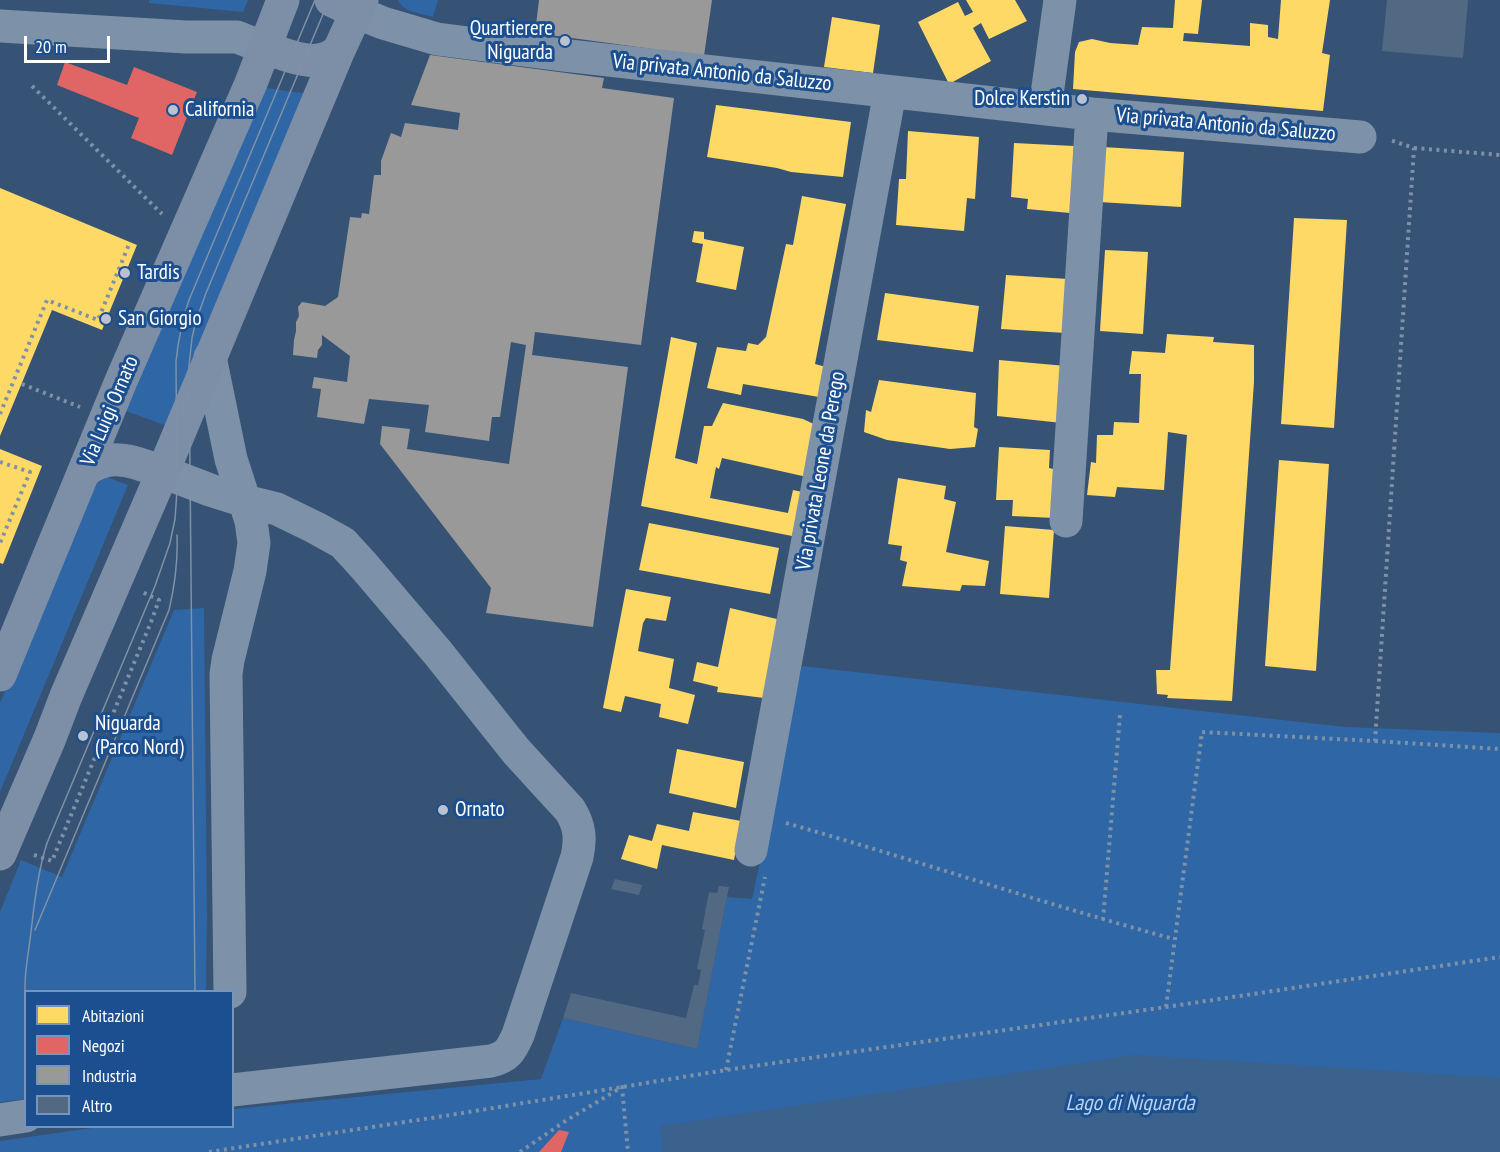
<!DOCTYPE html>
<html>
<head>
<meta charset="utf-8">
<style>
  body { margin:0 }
  #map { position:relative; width:1500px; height:1152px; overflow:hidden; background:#365274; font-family:"PT Sans Narrow",sans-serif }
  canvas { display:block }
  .legend { position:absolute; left:24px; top:990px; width:210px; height:138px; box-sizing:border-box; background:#1b4f8f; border:2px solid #7695bc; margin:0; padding:8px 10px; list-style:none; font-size:18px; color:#fff }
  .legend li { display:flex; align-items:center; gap:12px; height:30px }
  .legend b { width:30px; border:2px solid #7695bc }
  .scale { position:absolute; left:24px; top:36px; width:86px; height:27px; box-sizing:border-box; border:3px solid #fff; border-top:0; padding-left:8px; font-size:18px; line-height:21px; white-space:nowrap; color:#fff; -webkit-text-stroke:4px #1b4f8f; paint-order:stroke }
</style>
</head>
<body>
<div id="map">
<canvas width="1500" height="1152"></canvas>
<ul class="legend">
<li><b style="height:16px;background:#ffd966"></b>Abitazioni</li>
<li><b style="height:16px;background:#e06666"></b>Negozi</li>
<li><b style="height:16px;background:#999"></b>Industria</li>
<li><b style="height:16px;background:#526984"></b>Altro</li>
</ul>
<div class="scale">20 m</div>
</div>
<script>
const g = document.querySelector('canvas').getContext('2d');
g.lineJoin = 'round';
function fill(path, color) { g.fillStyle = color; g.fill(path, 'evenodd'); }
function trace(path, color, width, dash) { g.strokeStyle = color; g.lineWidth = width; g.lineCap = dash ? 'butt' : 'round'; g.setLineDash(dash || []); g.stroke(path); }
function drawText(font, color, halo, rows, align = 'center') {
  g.font = font + ' "PT Sans Narrow",sans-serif'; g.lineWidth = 6; g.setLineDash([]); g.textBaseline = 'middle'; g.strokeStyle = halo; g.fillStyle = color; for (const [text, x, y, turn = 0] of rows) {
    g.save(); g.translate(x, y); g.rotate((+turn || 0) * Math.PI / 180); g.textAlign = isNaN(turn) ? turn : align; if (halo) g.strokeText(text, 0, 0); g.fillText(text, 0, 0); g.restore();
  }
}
fill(new Path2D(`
  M 149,0 L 248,0 L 243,12 L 149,3 Z
  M 398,0 L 438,0 L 433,17 C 420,13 404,13 398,0 Z
  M 260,87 L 308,94 L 167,426 L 126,411 Z
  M 107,477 L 128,485 L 0,792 L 0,703 L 83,504 C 90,491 94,484 107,477 Z
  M 204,608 L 207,917 L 206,991 L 26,992 L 25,1099 L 0,1102 L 0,912 L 21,860 L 62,877 L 174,610 Z
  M 802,666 L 1345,727 L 1500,733 L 1500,1152 L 0,1152 L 0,1141 L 106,1126 L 232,1126 L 233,1109 L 541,1079 L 563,1018 L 697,1049 L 727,897 L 752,899 Z`), '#2f66a5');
fill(new Path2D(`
  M 1135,1055 L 1500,1078 L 1500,1152 L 663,1152 L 660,1126 Z`), '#3b618d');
fill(new Path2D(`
  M 966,0 L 1015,0 L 1027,21 L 989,39 L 981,23 L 973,28 L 991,61 L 949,84 L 918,22 L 958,2 L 965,16 L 973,12 Z
  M 1175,0 L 1202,0 L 1198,34 L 1184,33 L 1183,41 L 1250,46 L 1250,23 L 1268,25 L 1268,37 L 1278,39 L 1281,0 L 1330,0 L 1322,53 L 1330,55 L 1323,111 L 1073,89 L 1075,52 L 1079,42 L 1092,39 L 1110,43 L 1138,45 L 1142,27 L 1173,28 Z
  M 832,17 L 880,25 L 873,73 L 824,67 Z
  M 716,105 L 851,122 L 843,177 L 791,172 L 777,168 L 707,157 Z
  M 908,131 L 979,137 L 975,199 L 967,198 L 964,231 L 896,225 L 899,179 L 906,179 Z
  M 1014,143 L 1074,146 L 1070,213 L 1027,209 L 1028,199 L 1011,197 Z
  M 1103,147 L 1184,152 L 1181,207 L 1099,202 Z
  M 0,188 L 137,245 L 102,330 L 52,310 L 0,436 Z
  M 802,196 L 846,204 L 815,364 L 826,367 L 819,397 L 743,384 L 741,395 L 707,388 L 717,347 L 746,351 L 748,343 L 758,345 L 766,337 L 786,244 L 793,245 Z
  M 1294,218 L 1347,220 L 1334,428 L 1281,424 Z
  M 694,231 L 704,232 L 704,239 L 744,247 L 736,290 L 696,282 L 703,244 L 692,242 Z
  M 1105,250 L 1148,252 L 1143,334 L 1100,331 Z
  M 1006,275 L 1068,279 L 1066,333 L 1001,329 Z
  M 885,293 L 979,306 L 973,352 L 877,340 Z
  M 1167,334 L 1214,337 L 1213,342 L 1254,345 L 1254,382 L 1232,701 L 1167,698 L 1168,695 L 1157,694 L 1156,670 L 1170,670 L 1187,435 L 1168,432 L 1164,490 L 1117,487 L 1115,497 L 1087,495 L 1091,462 L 1096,463 L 1097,435 L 1113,435 L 1114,422 L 1139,423 L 1141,374 L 1129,374 L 1132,351 L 1165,353 Z
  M 671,337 L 697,343 L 675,458 L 697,464 L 704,426 L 712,426 L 723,403 L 803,419 L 818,426 L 807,477 L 722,458 L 719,469 L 716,467 L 710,498 L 788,513 L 793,490 L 802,492 L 792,536 L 641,506 Z
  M 999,360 L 1066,366 L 1062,423 L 997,416 Z
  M 879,380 L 976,393 L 974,427 L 978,429 L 975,447 L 950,449 L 887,440 L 864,432 L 866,410 L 871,412 Z
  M 999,447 L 1050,450 L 1049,468 L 1057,470 L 1055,518 L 1012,516 L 1013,500 L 996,500 Z
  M 0,449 L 42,466 L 3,564 L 0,563 Z
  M 1279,460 L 1329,464 L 1316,671 L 1265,666 Z
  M 898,478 L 946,486 L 944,499 L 956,502 L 946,552 L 989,561 L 985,586 L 962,585 L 960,591 L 902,586 L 907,562 L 900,560 L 902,546 L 888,544 Z
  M 649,523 L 779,548 L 770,594 L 639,570 Z
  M 1005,526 L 1054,530 L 1049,598 L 1000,594 Z
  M 626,589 L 671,597 L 666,621 L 646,618 L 643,623 L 638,651 L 674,659 L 669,688 L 695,695 L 688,724 L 659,717 L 661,704 L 625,696 L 621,712 L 603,708 Z
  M 730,608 L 781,620 L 764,698 L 717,692 L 718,687 L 693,681 L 697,662 L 718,667 Z
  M 677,749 L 744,762 L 736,808 L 669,793 Z
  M 693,812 L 741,821 L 734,860 L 662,845 L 657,869 L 621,859 L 629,835 L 652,841 L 657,824 L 689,831 Z`), '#ffd966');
fill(new Path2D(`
  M 65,62 L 127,85 L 134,67 L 197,92 L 172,155 L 131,138 L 139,118 L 57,85 Z
  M 559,1130 L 569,1132 L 561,1152 L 539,1152 Z`), '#e06666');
fill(new Path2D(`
  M 539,0 L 712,0 L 704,56 L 535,33 Z
  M 430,55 L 604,78 L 602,88 L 674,98 L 641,345 L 535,332 L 532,355 L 628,367 L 593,627 L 486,613 L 491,588 L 380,444 L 382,426 L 410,429 L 407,449 L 509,464 L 526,345 L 511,342 L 500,417 L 492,417 L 489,441 L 425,432 L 429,405 L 369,399 L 364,424 L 317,417 L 321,389 L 312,388 L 314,377 L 347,382 L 350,356 L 322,335 L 322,345 L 318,350 L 317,358 L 293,355 L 294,340 L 296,331 L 296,322 L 299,316 L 298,307 L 302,302 L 325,306 L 338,297 L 350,217 L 361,218 L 362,213 L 369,214 L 374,175 L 381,175 L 381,161 L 391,133 L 401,137 L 405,123 L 458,130 L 460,113 L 411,105 Z`), '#999');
fill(new Path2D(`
  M 1387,0 L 1468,0 L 1463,58 L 1382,51 Z
  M 615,879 L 642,885 L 639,895 L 611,889 Z
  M 719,886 L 729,887 L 697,1049 L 563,1018 L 571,993 L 686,1018 L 694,985 L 698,985 L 701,970 L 697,969 L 705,930 L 702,929 L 709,892 L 717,893 Z`), '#526984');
trace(new Path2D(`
  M 32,86 L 162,214
  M 1414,148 L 1500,155
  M 22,384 L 80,407
  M 0,414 L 47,300 L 98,320 L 130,242
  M 0,462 L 30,472 L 0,543
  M 1375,741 L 1500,749
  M 786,823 C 916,860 1044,904 1174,939
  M 34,855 L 52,861 L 151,622 L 159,600 L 142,592
  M 1103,920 L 1120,715
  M 1166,1007 L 1202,732 L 1375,741 L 1414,148 L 1390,140
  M 726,1070 L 765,877
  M 209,1152 L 444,1116 L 726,1070 L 1166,1007 L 1500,957
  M 520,1152 L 567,1120 L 622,1087 L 628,1152`), '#7d92a8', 4, [3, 4.5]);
trace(new Path2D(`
  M 356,12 L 383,23 L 437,39 L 562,55 L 1092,114 L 1360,137
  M 0,26 L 186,37 L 237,37 L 265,48
  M 1045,109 L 1060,0
  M 210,357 L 231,459 L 251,521 L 254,543 L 250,571 L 228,660 L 226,674 L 230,992
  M 163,472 L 210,490 L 245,501 L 277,509 L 316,528 L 343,543 L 364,566 L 438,653 L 516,751 L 570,810 C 580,826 581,839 577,857 L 518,1035 C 511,1050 508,1057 491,1061 L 232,1090
  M 1066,521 L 1092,114
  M 751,850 L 890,92
  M 0,1120 L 26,1116`), '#7d92a8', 33);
trace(new Path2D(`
  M 331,0 L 356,12
  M 265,48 C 288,55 318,71 339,50
  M 83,473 C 108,450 135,462 163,472
  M 0,675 L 121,381 L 251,83 L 283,0
  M 0,854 L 50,738 L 66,696 L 170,455 L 339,50 L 362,0`), '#7d8ea7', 33);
trace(new Path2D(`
  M 35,930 L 169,610 C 175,585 178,561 177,535
  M 195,992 L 189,366 L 192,338 L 196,321 L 206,293 L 329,0
  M 26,1005 C 23,983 27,962 30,940 C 34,907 37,875 47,843 L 155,586 L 170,543 L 175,519 L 177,491 L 176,362 C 178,341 182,321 189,300 L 315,0`), '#7e92a7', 1.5);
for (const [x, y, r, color] of [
  [565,41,6,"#b9c2ce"],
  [1082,99,6,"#b9c2ce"],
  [173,110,6,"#b9c2ce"],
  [125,273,6,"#b9c2ce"],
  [106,319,6,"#b9c2ce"],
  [83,736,6,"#b9c2ce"],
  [443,810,6,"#b9c2ce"]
]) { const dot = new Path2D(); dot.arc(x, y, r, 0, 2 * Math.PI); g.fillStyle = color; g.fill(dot); trace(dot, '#1b4f8f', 2); }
drawText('21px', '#fff', '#1b4f8f', [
  ["Quartierere",553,29,"right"],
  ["Niguarda",553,53,"right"],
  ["Dolce Kerstin",1070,99,"right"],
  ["California",185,110],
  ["Tardis",137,273],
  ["San Giorgio",118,319],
  ["Niguarda",95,724],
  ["(Parco Nord)",95,748],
  ["Ornato",455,810]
], 'left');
drawText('21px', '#fff', '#1b4f8f', [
  ["Via privata Antonio da Saluzzo",722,73,6],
  ["Via privata Antonio da Saluzzo",1226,125,5],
  ["Via Luigi Ornato",110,411,-67],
  ["Via privata Leone da Perego",821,471,-80]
]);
drawText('italic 22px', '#b5d3f5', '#1b4f8f', [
  ["Lago di Niguarda",1130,1104]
]);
</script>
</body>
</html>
